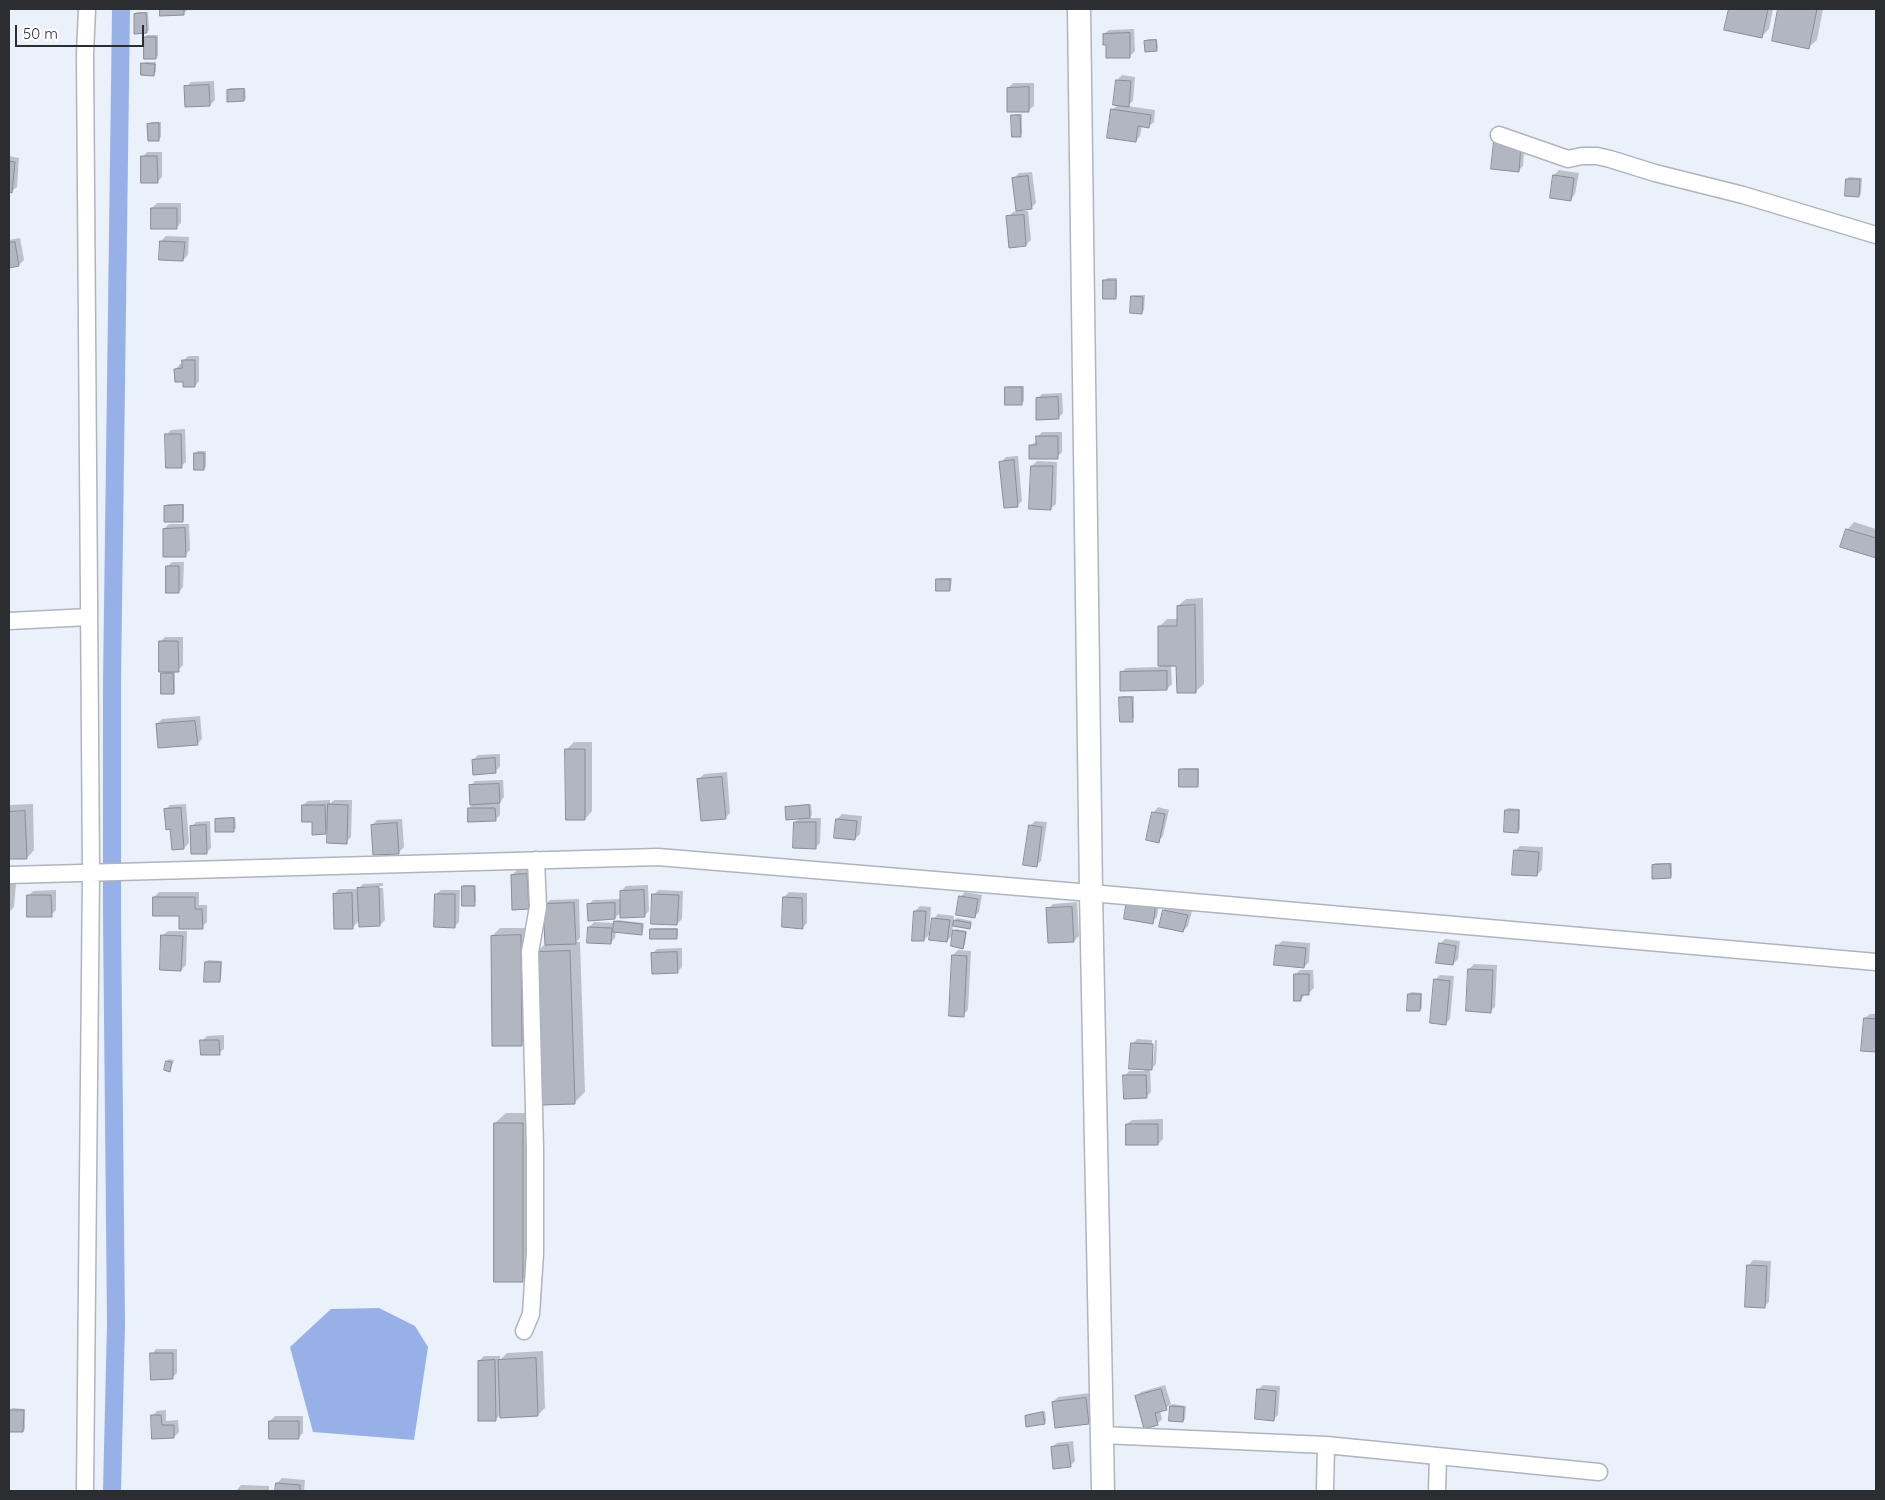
<!DOCTYPE html>
<html>
<head>
<meta charset="utf-8">
<style>
  body { margin:0 }
  #map { position:relative; width:1885px; height:1500px; overflow:hidden; background:#ebf1fb; font-family:Quicksand,sans-serif }
  canvas { display:block }
  .frame { position:absolute; inset:0; border:10px solid #2b2d31; pointer-events:none }
  .scale { position:absolute; left:15px; top:25px; width:129px; height:22px; box-sizing:border-box; border:2px solid #2b2d31; border-top:0; padding-left:6px; font-size:15px; line-height:18px; white-space:nowrap; color:#2b2d31; -webkit-text-stroke:4px #fefefe; paint-order:stroke }
</style>
</head>
<body>
<div id="map">
<canvas width="1885" height="1500"></canvas>
<div class="frame"></div>
<div class="scale">50 m</div>
</div>
<script>
const g = document.querySelector('canvas').getContext('2d');
g.lineJoin = 'round';
function fill(path, color) { g.fillStyle = color; g.fill(path, 'evenodd'); }
function trace(path, color, width, dash) { g.strokeStyle = color; g.lineWidth = width; g.lineCap = dash ? 'butt' : 'round'; g.setLineDash(dash || []); g.stroke(path); }
fill(new Path2D(`
  M 379,1308 L 415,1326 L 428,1347 L 414,1440 L 313,1432 L 290,1347 L 331,1309 Z`), '#97b1e8');
fill(new Path2D(`
  M 161,9 L 188,9 L 183,14 L 162,15 Z
  M 1730,9 L 1773,9 L 1769,29 L 1761,37 L 1726,29 Z
  M 1780,9 L 1823,9 L 1817,40 L 1809,47 L 1773,40 Z
  M 137,12 L 148,12 L 149,30 L 147,32 L 135,14 Z
  M 1134,29 L 1135,51 L 1130,56 L 1107,44 L 1104,34 L 1109,30 Z
  M 147,35 L 158,35 L 158,56 L 156,58 L 145,37 Z
  M 1148,39 L 1157,39 L 1158,48 L 1156,50 L 1146,41 Z
  M 145,62 L 156,62 L 156,72 L 154,74 L 143,64 Z
  M 1122,75 L 1135,77 L 1133,101 L 1127,106 L 1155,110 L 1154,122 L 1149,126 L 1142,126 L 1140,136 L 1136,141 L 1112,110 L 1118,105 L 1117,80 Z
  M 214,81 L 215,100 L 210,105 L 186,87 L 191,82 Z
  M 1013,83 L 1034,83 L 1034,106 L 1029,110 L 1008,88 Z
  M 230,88 L 245,88 L 246,98 L 244,100 L 228,90 Z
  M 1015,114 L 1022,114 L 1022,134 L 1020,136 L 1013,116 Z
  M 151,122 L 161,122 L 161,137 L 159,139 L 149,124 Z
  M 1525,139 L 1523,166 L 1518,171 L 1493,168 Z
  M 147,152 L 162,152 L 162,177 L 157,182 L 143,157 Z
  M 9,156 L 19,158 L 17,187 L 12,191 L 9,191 Z
  M 1559,170 L 1579,173 L 1575,194 L 1571,199 L 1554,175 Z
  M 1032,172 L 1036,203 L 1031,208 L 1021,209 L 1022,211 L 1028,211 L 1031,240 L 1026,245 L 1008,217 L 1013,212 L 1017,211 L 1014,178 L 1019,173 Z
  M 1849,177 L 1862,178 L 1861,194 L 1858,196 L 1847,179 Z
  M 157,203 L 181,203 L 181,223 L 176,228 L 152,208 Z
  M 166,236 L 189,237 L 188,255 L 183,260 L 161,241 Z
  M 20,238 L 24,260 L 19,265 L 9,267 L 9,240 Z
  M 1107,278 L 1117,278 L 1117,296 L 1115,298 L 1105,281 Z
  M 1134,295 L 1145,295 L 1144,310 L 1142,312 L 1132,297 Z
  M 188,356 L 199,356 L 199,381 L 195,386 L 184,381 L 176,369 L 180,364 L 183,364 L 183,361 Z
  M 1008,386 L 1024,386 L 1024,401 L 1022,403 L 1006,388 Z
  M 1062,393 L 1063,413 L 1058,418 L 1037,399 L 1042,394 Z
  M 185,429 L 186,462 L 181,466 L 166,435 L 171,430 Z
  M 1042,432 L 1062,432 L 1062,452 L 1057,457 L 1030,446 L 1037,441 L 1037,437 Z
  M 198,451 L 206,451 L 206,467 L 204,469 L 195,453 Z
  M 1018,456 L 1022,501 L 1017,506 L 1001,462 L 1006,457 Z
  M 1037,461 L 1057,462 L 1056,504 L 1051,508 L 1032,466 Z
  M 168,504 L 184,504 L 184,519 L 182,521 L 165,506 Z
  M 1854,522 L 1876,529 L 1876,557 L 1842,547 L 1847,530 Z
  M 169,524 L 189,524 L 190,550 L 185,555 L 164,529 Z
  M 172,562 L 184,562 L 183,587 L 179,592 L 167,567 Z
  M 940,578 L 952,578 L 951,587 L 949,589 L 938,580 Z
  M 1203,598 L 1204,684 L 1196,691 L 1178,665 L 1171,665 L 1172,684 L 1167,689 L 1121,673 L 1126,668 L 1160,667 L 1159,627 L 1167,619 L 1178,619 L 1178,606 L 1186,599 Z
  M 165,637 L 183,637 L 183,665 L 178,670 L 175,670 L 175,691 L 173,693 L 162,674 L 165,671 L 160,642 Z
  M 1123,696 L 1134,696 L 1134,718 L 1132,720 L 1121,698 Z
  M 200,716 L 202,739 L 197,744 L 157,724 L 162,719 Z
  M 574,742 L 592,742 L 592,811 L 585,819 L 566,750 Z
  M 500,754 L 500,767 L 495,771 L 473,760 L 478,755 Z
  M 1183,768 L 1199,768 L 1199,784 L 1197,786 L 1181,770 Z
  M 727,772 L 730,813 L 725,818 L 699,779 L 704,774 Z
  M 503,780 L 504,797 L 500,802 L 500,815 L 495,820 L 469,808 L 474,803 L 470,786 L 475,781 Z
  M 330,800 L 330,804 L 334,800 L 352,800 L 351,837 L 346,842 L 328,830 L 325,833 L 313,821 L 303,805 L 308,801 Z
  M 33,804 L 34,850 L 27,858 L 9,858 L 9,805 Z
  M 186,804 L 189,843 L 184,848 L 172,828 L 165,810 L 170,805 Z
  M 811,804 L 812,815 L 809,818 L 821,818 L 820,843 L 815,848 L 795,822 L 800,818 L 786,808 L 788,806 Z
  M 1158,807 L 1169,810 L 1163,836 L 1158,841 L 1148,839 L 1154,812 Z
  M 1508,808 L 1520,809 L 1520,829 L 1518,832 L 1506,810 Z
  M 842,814 L 862,816 L 860,834 L 855,839 L 837,819 Z
  M 235,817 L 236,828 L 234,830 L 216,820 L 218,818 Z
  M 402,819 L 404,847 L 399,852 L 372,825 L 377,820 Z
  M 210,821 L 211,848 L 206,853 L 191,827 L 196,822 Z
  M 1035,821 L 1047,822 L 1041,861 L 1036,865 L 1030,826 Z
  M 1520,846 L 1543,847 L 1542,870 L 1537,875 L 1515,851 Z
  M 1655,863 L 1672,863 L 1672,875 L 1670,877 L 1653,865 Z
  M 517,870 L 532,870 L 533,903 L 528,908 L 512,875 Z
  M 9,883 L 16,884 L 14,907 L 9,912 Z
  M 383,883 L 383,886 L 362,887 L 362,889 L 383,888 L 385,920 L 380,925 L 360,920 L 352,928 L 334,894 L 339,889 L 356,889 L 356,891 L 363,884 Z
  M 465,885 L 476,885 L 476,902 L 474,904 L 463,887 Z
  M 648,885 L 649,911 L 644,916 L 622,911 L 615,918 L 588,905 L 593,900 L 621,899 L 621,891 L 626,886 Z
  M 56,890 L 56,910 L 51,915 L 28,896 L 33,891 Z
  M 441,890 L 460,890 L 459,922 L 454,927 L 436,894 Z
  M 659,890 L 683,891 L 682,919 L 677,924 L 654,894 Z
  M 159,892 L 199,892 L 199,905 L 207,905 L 207,922 L 202,927 L 180,915 L 154,897 Z
  M 789,892 L 807,893 L 807,923 L 802,928 L 784,897 Z
  M 965,892 L 982,895 L 979,912 L 974,917 L 960,897 Z
  M 579,899 L 580,938 L 576,942 L 580,942 L 585,1092 L 575,1102 L 536,953 L 546,943 L 545,905 L 550,900 Z
  M 1160,899 L 1157,917 L 1152,922 L 1128,900 Z
  M 1077,902 L 1079,936 L 1074,941 L 1048,909 L 1053,904 Z
  M 1169,905 L 1192,911 L 1188,926 L 1183,931 L 1161,926 L 1164,910 Z
  M 920,906 L 931,907 L 929,935 L 924,940 L 915,911 Z
  M 938,914 L 954,916 L 953,922 L 957,918 L 972,921 L 969,928 L 953,925 L 952,933 L 956,929 L 967,931 L 965,945 L 963,947 L 954,934 L 947,941 L 933,919 Z
  M 617,920 L 644,923 L 643,932 L 641,934 L 616,931 L 615,938 L 610,943 L 589,927 L 594,922 L 615,923 Z
  M 500,928 L 528,928 L 529,1037 L 521,1044 L 492,936 Z
  M 654,928 L 678,928 L 678,936 L 676,938 L 652,930 Z
  M 168,931 L 187,931 L 186,965 L 181,970 L 163,935 Z
  M 1445,939 L 1460,941 L 1458,959 L 1453,964 L 1440,944 Z
  M 1282,941 L 1310,943 L 1309,962 L 1304,967 L 1277,946 Z
  M 682,948 L 682,967 L 677,972 L 652,954 L 657,949 Z
  M 958,950 L 971,951 L 968,1010 L 963,1015 L 953,955 Z
  M 208,960 L 222,961 L 221,979 L 219,981 L 206,962 Z
  M 1474,964 L 1497,965 L 1495,1007 L 1490,1011 L 1469,969 Z
  M 1300,970 L 1313,970 L 1314,988 L 1309,993 L 1306,993 L 1301,1000 L 1295,975 Z
  M 1440,975 L 1454,976 L 1450,1019 L 1445,1024 L 1435,980 Z
  M 1411,992 L 1422,993 L 1422,1008 L 1420,1010 L 1409,994 Z
  M 1870,1014 L 1876,1014 L 1876,1051 L 1862,1050 L 1865,1018 Z
  M 224,1035 L 224,1049 L 219,1053 L 202,1041 L 207,1036 Z
  M 1137,1039 L 1152,1040 L 1151,1066 L 1153,1066 L 1155,1040 L 1157,1040 L 1156,1064 L 1150,1070 L 1151,1092 L 1146,1097 L 1125,1076 L 1129,1071 L 1144,1071 L 1132,1044 Z
  M 169,1059 L 174,1060 L 170,1070 L 167,1061 Z
  M 506,1113 L 533,1113 L 532,1270 L 522,1280 L 495,1123 Z
  M 1163,1119 L 1163,1139 L 1158,1144 L 1127,1124 L 1132,1120 Z
  M 1753,1260 L 1771,1261 L 1769,1302 L 1764,1307 L 1749,1265 Z
  M 156,1349 L 177,1349 L 177,1373 L 172,1378 L 152,1354 Z
  M 543,1351 L 545,1408 L 538,1415 L 501,1414 L 495,1420 L 479,1361 L 484,1356 L 500,1356 L 500,1360 L 507,1353 Z
  M 1165,1385 L 1171,1404 L 1166,1408 L 1160,1410 L 1162,1419 L 1157,1424 L 1136,1397 L 1141,1392 Z
  M 1263,1385 L 1280,1386 L 1278,1415 L 1273,1420 L 1258,1390 Z
  M 1090,1393 L 1094,1417 L 1089,1422 L 1053,1402 L 1058,1397 Z
  M 1173,1404 L 1186,1406 L 1185,1419 L 1183,1421 L 1170,1419 L 1171,1405 Z
  M 12,1408 L 25,1409 L 25,1429 L 23,1431 L 10,1410 Z
  M 166,1410 L 166,1421 L 178,1420 L 179,1432 L 174,1437 L 152,1416 L 157,1411 Z
  M 1045,1411 L 1046,1421 L 1044,1423 L 1026,1416 L 1028,1414 Z
  M 275,1416 L 303,1416 L 303,1433 L 298,1438 L 270,1421 Z
  M 1073,1441 L 1075,1461 L 1070,1466 L 1052,1447 L 1057,1443 Z
  M 282,1478 L 305,1480 L 304,1491 L 276,1491 L 277,1483 Z
  M 241,1485 L 269,1486 L 269,1491 L 236,1491 Z
  M 1202,1490 L 1221,1490 L 1221,1491 L 1200,1491 Z`), '#0003');
trace(new Path2D(`
  M 112,1491 L 116,1324 L 112,915 L 112,683 L 121,9`), '#97b1e8', 18);
const building = new Path2D(`
  M 160,9 L 184,9 L 184,15 L 160,16 Z
  M 1729,9 L 1768,9 L 1762,38 L 1724,30 Z
  M 1778,9 L 1817,9 L 1809,49 L 1772,41 Z
  M 146,13 L 147,33 L 134,34 L 134,14 Z
  M 1130,33 L 1130,58 L 1106,58 L 1106,45 L 1103,45 L 1103,34 Z
  M 144,37 L 156,37 L 156,59 L 144,59 Z
  M 1156,40 L 1157,51 L 1145,52 L 1144,41 Z
  M 141,63 L 155,64 L 154,76 L 141,75 Z
  M 1116,80 L 1131,81 L 1129,107 L 1113,105 Z
  M 209,85 L 210,106 L 185,107 L 184,86 Z
  M 1029,87 L 1029,112 L 1007,112 L 1007,88 Z
  M 244,89 L 244,101 L 227,102 L 227,90 Z
  M 1111,109 L 1151,115 L 1149,128 L 1138,126 L 1136,142 L 1107,138 Z
  M 1011,115 L 1020,115 L 1021,137 L 1012,137 Z
  M 159,123 L 159,141 L 148,141 L 147,124 Z
  M 1494,141 L 1521,144 L 1519,172 L 1491,169 Z
  M 141,156 L 157,156 L 158,183 L 141,183 Z
  M 9,161 L 15,162 L 12,193 L 9,192 Z
  M 1553,175 L 1574,178 L 1571,201 L 1550,198 Z
  M 1028,176 L 1032,209 L 1016,211 L 1012,178 Z
  M 1846,179 L 1860,179 L 1859,197 L 1845,196 Z
  M 151,208 L 177,208 L 177,229 L 151,229 Z
  M 1024,215 L 1026,246 L 1009,248 L 1006,216 Z
  M 160,241 L 185,242 L 183,261 L 159,260 Z
  M 15,242 L 19,266 L 9,268 L 9,243 Z
  M 1103,280 L 1116,280 L 1116,299 L 1103,299 Z
  M 1131,296 L 1143,297 L 1142,314 L 1130,313 Z
  M 182,360 L 195,360 L 195,387 L 183,387 L 183,382 L 175,382 L 174,369 L 182,368 Z
  M 1005,387 L 1022,387 L 1022,405 L 1005,405 Z
  M 1058,397 L 1059,419 L 1036,420 L 1036,398 Z
  M 165,434 L 181,434 L 182,468 L 166,468 Z
  M 1036,436 L 1058,436 L 1058,459 L 1029,459 L 1029,445 L 1036,445 Z
  M 194,453 L 204,453 L 204,470 L 194,470 Z
  M 1014,460 L 1018,507 L 1004,508 L 999,462 Z
  M 1031,466 L 1053,466 L 1051,510 L 1029,509 Z
  M 183,505 L 183,522 L 164,522 L 164,506 Z
  M 185,528 L 186,557 L 163,557 L 163,529 Z
  M 1846,529 L 1876,538 L 1876,558 L 1840,547 Z
  M 166,566 L 179,566 L 179,593 L 166,593 Z
  M 936,579 L 950,579 L 950,591 L 936,591 Z
  M 1195,605 L 1196,693 L 1177,693 L 1176,666 L 1158,666 L 1158,626 L 1177,626 L 1177,606 Z
  M 159,641 L 178,641 L 179,672 L 159,672 Z
  M 1167,671 L 1167,690 L 1120,691 L 1120,672 Z
  M 161,673 L 173,673 L 174,694 L 161,694 Z
  M 1119,697 L 1132,697 L 1133,722 L 1120,722 Z
  M 195,721 L 198,745 L 158,748 L 156,724 Z
  M 565,749 L 585,749 L 585,820 L 566,820 Z
  M 495,758 L 496,773 L 473,775 L 472,760 Z
  M 1179,769 L 1198,769 L 1198,787 L 1179,787 Z
  M 722,777 L 726,819 L 701,821 L 697,779 Z
  M 499,784 L 500,803 L 470,805 L 469,785 Z
  M 328,804 L 348,805 L 347,844 L 327,843 Z
  M 302,805 L 325,805 L 326,834 L 312,835 L 312,822 L 302,822 Z
  M 809,805 L 810,818 L 786,820 L 785,807 Z
  M 181,808 L 184,849 L 172,850 L 170,829 L 166,830 L 164,809 Z
  M 468,808 L 495,808 L 496,821 L 468,822 Z
  M 1505,810 L 1519,810 L 1518,833 L 1504,832 Z
  M 25,811 L 27,859 L 9,859 L 9,812 Z
  M 1152,812 L 1165,814 L 1159,843 L 1146,840 Z
  M 234,818 L 234,832 L 215,832 L 215,819 Z
  M 836,819 L 857,821 L 855,840 L 834,838 Z
  M 794,822 L 816,822 L 816,849 L 793,848 Z
  M 397,823 L 399,854 L 373,855 L 371,825 Z
  M 206,825 L 207,854 L 191,854 L 190,826 Z
  M 1029,825 L 1042,827 L 1037,867 L 1023,865 Z
  M 1514,850 L 1539,852 L 1537,876 L 1512,875 Z
  M 1670,864 L 1671,878 L 1652,879 L 1652,865 Z
  M 527,874 L 529,909 L 512,910 L 511,875 Z
  M 462,886 L 474,886 L 475,906 L 462,906 Z
  M 379,887 L 380,926 L 359,927 L 357,888 Z
  M 644,890 L 645,917 L 620,918 L 620,891 Z
  M 352,893 L 353,929 L 334,929 L 333,894 Z
  M 435,894 L 455,894 L 455,928 L 434,927 Z
  M 652,894 L 679,895 L 677,925 L 651,924 Z
  M 27,895 L 51,895 L 52,917 L 27,917 Z
  M 959,896 L 978,899 L 975,918 L 956,915 Z
  M 153,897 L 195,897 L 195,909 L 202,909 L 203,929 L 179,929 L 179,916 L 153,916 Z
  M 783,897 L 802,898 L 803,929 L 782,927 Z
  M 1127,899 L 1156,904 L 1153,924 L 1124,919 Z
  M 574,903 L 576,944 L 545,945 L 543,904 Z
  M 615,903 L 615,919 L 588,921 L 587,904 Z
  M 1072,907 L 1074,942 L 1048,943 L 1046,908 Z
  M 1163,910 L 1188,915 L 1183,932 L 1159,927 Z
  M 914,911 L 926,911 L 924,941 L 912,941 Z
  M 932,918 L 950,920 L 947,942 L 929,940 Z
  M 954,920 L 971,923 L 970,929 L 953,926 Z
  M 614,921 L 642,924 L 642,935 L 613,932 Z
  M 588,927 L 612,928 L 611,944 L 587,943 Z
  M 650,929 L 677,929 L 677,939 L 650,939 Z
  M 953,930 L 966,932 L 963,949 L 951,946 Z
  M 161,935 L 183,936 L 181,971 L 160,970 Z
  M 521,935 L 522,1046 L 492,1046 L 491,936 Z
  M 1439,943 L 1456,946 L 1453,965 L 1436,963 Z
  M 1276,945 L 1306,948 L 1304,968 L 1274,965 Z
  M 570,951 L 575,1104 L 540,1105 L 535,952 Z
  M 677,952 L 678,973 L 652,974 L 651,953 Z
  M 952,955 L 967,956 L 964,1017 L 949,1016 Z
  M 205,962 L 221,962 L 220,982 L 204,982 Z
  M 1468,969 L 1493,970 L 1491,1013 L 1466,1011 Z
  M 1294,974 L 1309,974 L 1309,995 L 1301,995 L 1301,1001 L 1294,1001 Z
  M 1434,979 L 1450,981 L 1446,1025 L 1430,1023 Z
  M 1408,994 L 1421,994 L 1420,1011 L 1407,1011 Z
  M 1864,1018 L 1876,1019 L 1876,1052 L 1861,1051 Z
  M 200,1040 L 219,1040 L 220,1055 L 201,1055 Z
  M 1131,1043 L 1153,1044 L 1152,1070 L 1129,1069 Z
  M 166,1061 L 172,1062 L 170,1072 L 164,1070 Z
  M 1123,1075 L 1146,1075 L 1147,1098 L 1124,1099 Z
  M 494,1123 L 523,1123 L 523,1282 L 494,1282 Z
  M 1126,1124 L 1158,1124 L 1158,1145 L 1126,1145 Z
  M 1747,1265 L 1767,1266 L 1765,1308 L 1745,1307 Z
  M 150,1353 L 173,1353 L 173,1379 L 151,1380 Z
  M 536,1358 L 538,1416 L 500,1418 L 498,1360 Z
  M 495,1360 L 496,1421 L 478,1421 L 478,1361 Z
  M 1161,1389 L 1167,1410 L 1155,1413 L 1158,1425 L 1144,1429 L 1135,1396 Z
  M 1257,1389 L 1276,1391 L 1274,1421 L 1255,1419 Z
  M 1086,1398 L 1089,1424 L 1055,1428 L 1052,1402 Z
  M 1170,1406 L 1184,1407 L 1183,1422 L 1169,1421 Z
  M 9,1410 L 24,1410 L 23,1432 L 9,1432 Z
  M 1043,1412 L 1045,1424 L 1026,1427 L 1025,1416 Z
  M 151,1415 L 161,1415 L 162,1425 L 174,1425 L 174,1438 L 152,1439 Z
  M 269,1421 L 299,1421 L 299,1439 L 269,1439 Z
  M 1068,1445 L 1071,1467 L 1053,1469 L 1051,1447 Z
  M 276,1483 L 300,1485 L 300,1491 L 275,1491 Z`);
fill(building, '#b1b6c0');
trace(building, '#888d96', 1);
const street = new Path2D(`
  M 1499,135 L 1568,159 L 1582,156 L 1597,156 L 1610,159 L 1655,173 L 1743,195 L 1876,235
  M 9,621 L 89,617
  M 9,875 L 658,857 L 1091,893 L 1876,962
  M 524,1331 L 531,1314 L 535,1253 L 535,1149 L 530,952 L 538,907 L 536,860
  M 1102,1435 L 1326,1445 L 1599,1472
  M 85,1491 L 91,873 L 85,54 L 87,9
  M 1325,1491 L 1326,1445
  M 1437,1491 L 1438,1456`);
const secondary = new Path2D(`
  M 1079,9 L 1091,893 L 1103,1491`);
trace(street, '#afb4bd', 19);
trace(secondary, '#afb4bd', 25);
trace(street, '#fff', 16);
trace(secondary, '#fff', 22);
</script>
</body>
</html>
